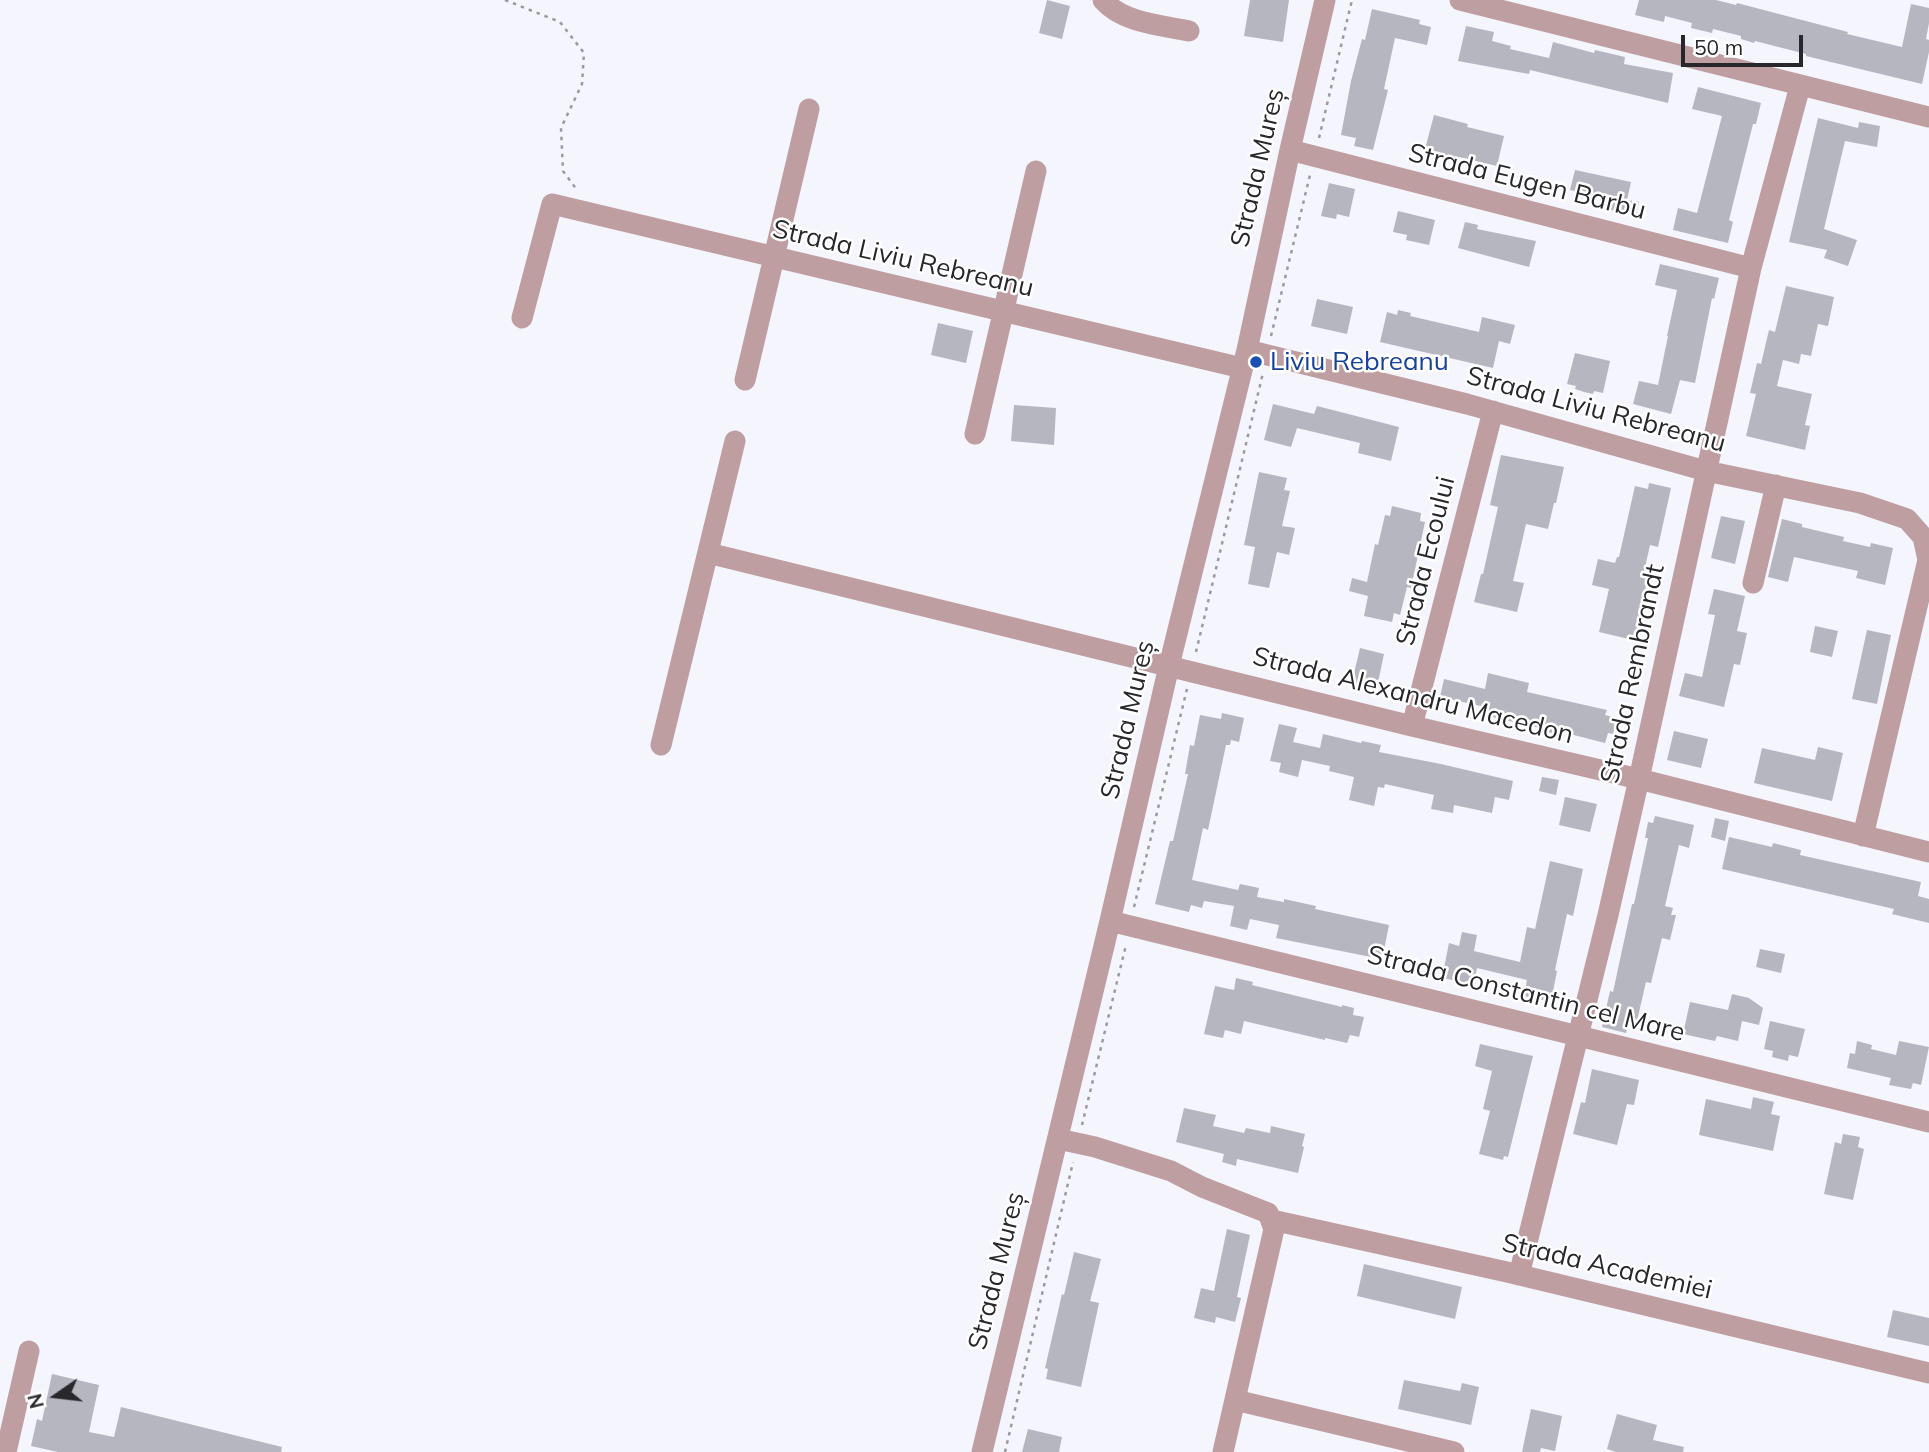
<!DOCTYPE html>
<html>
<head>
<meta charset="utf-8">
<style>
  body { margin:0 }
  #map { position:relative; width:1929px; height:1452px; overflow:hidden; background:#f5f5fe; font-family:Mulish,sans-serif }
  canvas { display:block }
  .north { position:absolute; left:21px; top:1361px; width:70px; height:70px; -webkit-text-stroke:5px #fff; paint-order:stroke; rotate:256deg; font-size:19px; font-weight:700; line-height:28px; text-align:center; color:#28282c }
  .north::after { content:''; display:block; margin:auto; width:24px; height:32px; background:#28282c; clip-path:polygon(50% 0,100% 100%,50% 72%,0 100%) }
  .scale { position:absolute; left:1681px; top:35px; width:122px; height:32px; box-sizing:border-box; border:4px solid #28282c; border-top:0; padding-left:9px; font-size:21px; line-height:24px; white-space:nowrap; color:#28282c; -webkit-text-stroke:5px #fff; paint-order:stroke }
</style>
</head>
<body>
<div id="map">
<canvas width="1929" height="1452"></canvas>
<div class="north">N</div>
<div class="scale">50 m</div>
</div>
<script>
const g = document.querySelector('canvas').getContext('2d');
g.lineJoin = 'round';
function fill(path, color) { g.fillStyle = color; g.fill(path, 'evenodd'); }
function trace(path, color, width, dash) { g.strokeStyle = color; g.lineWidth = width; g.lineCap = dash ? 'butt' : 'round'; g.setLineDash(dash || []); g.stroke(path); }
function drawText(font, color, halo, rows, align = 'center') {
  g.font = font + ' Mulish,sans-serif'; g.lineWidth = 5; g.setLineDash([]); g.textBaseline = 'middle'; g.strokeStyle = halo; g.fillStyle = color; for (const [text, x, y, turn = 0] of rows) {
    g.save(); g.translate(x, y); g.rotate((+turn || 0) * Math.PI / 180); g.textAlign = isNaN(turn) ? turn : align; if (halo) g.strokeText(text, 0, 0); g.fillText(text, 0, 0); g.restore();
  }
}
fill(new Path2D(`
  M 1047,0 L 1070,6 L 1062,39 L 1039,33 Z
  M 1250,0 L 1289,0 L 1283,42 L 1244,36 Z
  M 1639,0 L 1716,0 L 1736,5 L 1737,3 L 1848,32 L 1847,34 L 1902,47 L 1911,4 L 1929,8 L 1929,23 L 1926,39 L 1929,40 L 1929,52 L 1922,84 L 1806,56 L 1806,54 L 1755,41 L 1754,43 L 1741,39 L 1741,36 L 1713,29 L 1712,33 L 1691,28 L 1692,23 L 1665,16 L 1664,22 L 1635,15 Z
  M 1372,9 L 1420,20 L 1419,24 L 1431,27 L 1427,45 L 1395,38 L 1384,89 L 1388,90 L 1373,150 L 1354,146 L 1356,138 L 1341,135 L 1351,81 L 1362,39 L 1365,40 Z
  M 1466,26 L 1494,32 L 1492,41 L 1511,46 L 1510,49 L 1549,58 L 1553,42 L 1594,53 L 1595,50 L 1625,57 L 1624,64 L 1673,73 L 1668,103 L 1530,70 L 1529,74 L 1458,61 Z
  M 1698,87 L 1761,103 L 1756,124 L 1753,124 L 1729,220 L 1733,222 L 1728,243 L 1673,230 L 1678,208 L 1697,213 L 1722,116 L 1692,109 Z
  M 1434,115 L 1468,124 L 1467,127 L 1504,136 L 1497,166 L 1459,157 L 1459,159 L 1425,149 Z
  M 1818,118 L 1858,128 L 1859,122 L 1880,126 L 1877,147 L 1845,141 L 1824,229 L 1857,240 L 1848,266 L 1824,258 L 1827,250 L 1789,242 Z
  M 1575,170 L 1631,182 L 1627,200 L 1639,202 L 1636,215 L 1606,209 L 1608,198 L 1570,190 Z
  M 1329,183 L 1355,189 L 1349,217 L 1337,214 L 1336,219 L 1321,216 Z
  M 1398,211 L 1435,220 L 1429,245 L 1406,240 L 1407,235 L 1393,232 Z
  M 1465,222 L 1478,225 L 1477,229 L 1536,241 L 1529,267 L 1458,248 Z
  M 1660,264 L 1719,278 L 1714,299 L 1712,298 L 1695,383 L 1680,380 L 1671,414 L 1633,404 L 1639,381 L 1658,385 L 1668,336 L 1667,336 L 1677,290 L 1655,285 Z
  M 1786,286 L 1834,297 L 1828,326 L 1818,324 L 1811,356 L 1801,354 L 1799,364 L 1783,360 L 1777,386 L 1812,394 L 1805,425 L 1810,426 L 1805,450 L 1746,436 L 1756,394 L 1750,393 L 1757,363 L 1761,364 L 1769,330 L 1775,332 Z
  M 1317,299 L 1353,307 L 1347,334 L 1311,326 Z
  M 1398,310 L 1411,313 L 1410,316 L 1479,332 L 1482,317 L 1515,325 L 1510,344 L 1499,341 L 1493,368 L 1380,342 L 1387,312 L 1397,315 Z
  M 938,323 L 973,331 L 966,363 L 931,355 Z
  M 1575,353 L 1610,361 L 1603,393 L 1594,391 L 1593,394 L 1584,392 L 1575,389 L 1576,386 L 1567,384 Z
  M 1273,404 L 1314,414 L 1317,406 L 1399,427 L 1391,461 L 1358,453 L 1360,443 L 1297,428 L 1291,447 L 1264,440 Z
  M 1014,405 L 1056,408 L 1054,445 L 1011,441 Z
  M 1501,455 L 1564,467 L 1556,503 L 1554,503 L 1548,529 L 1526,524 L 1513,581 L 1524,583 L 1517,612 L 1474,602 L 1481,574 L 1483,574 L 1498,507 L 1490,505 Z
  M 1259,472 L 1287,478 L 1284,490 L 1290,491 L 1282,526 L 1295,528 L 1289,555 L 1277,552 L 1269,588 L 1248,584 L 1255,547 L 1244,545 Z
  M 1649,483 L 1671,488 L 1658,547 L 1650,545 L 1644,572 L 1649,573 L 1640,614 L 1643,614 L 1637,635 L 1634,634 L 1633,640 L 1599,632 L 1609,589 L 1592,585 L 1598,559 L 1615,563 L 1617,557 L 1619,557 L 1635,486 L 1648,489 Z
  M 1392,506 L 1421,513 L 1420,521 L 1425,522 L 1411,588 L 1407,587 L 1400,615 L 1394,613 L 1392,622 L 1364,616 L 1368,596 L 1349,591 L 1352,578 L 1367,582 L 1375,544 L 1378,545 L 1385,515 L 1390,516 Z
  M 1721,516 L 1745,521 L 1735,564 L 1711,558 Z
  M 1782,519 L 1802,524 L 1802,527 L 1844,537 L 1843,541 L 1870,547 L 1871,543 L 1893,548 L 1885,585 L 1856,578 L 1858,571 L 1794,557 L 1788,582 L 1768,577 Z
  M 1714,589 L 1745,596 L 1737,631 L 1747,633 L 1740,665 L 1734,664 L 1724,707 L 1679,696 L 1685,673 L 1702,677 L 1715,615 L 1708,614 Z
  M 1815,626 L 1838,631 L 1832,657 L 1810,652 Z
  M 1867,630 L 1891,635 L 1877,704 L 1852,699 Z
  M 1360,648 L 1384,654 L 1376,692 L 1351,686 Z
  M 1488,673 L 1529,683 L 1527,692 L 1607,710 L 1605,715 L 1617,718 L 1613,734 L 1608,733 L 1605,743 L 1562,732 L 1561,735 L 1539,730 L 1540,728 L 1479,714 L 1481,706 L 1440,697 L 1444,679 L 1485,689 Z
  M 1222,713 L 1244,718 L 1239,742 L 1231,740 L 1230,745 L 1226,745 L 1208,830 L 1203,828 L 1192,880 L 1238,890 L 1240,884 L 1259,888 L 1257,897 L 1284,902 L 1284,899 L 1316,906 L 1315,909 L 1389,925 L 1383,955 L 1372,952 L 1371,957 L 1276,938 L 1279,925 L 1250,919 L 1247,930 L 1230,926 L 1234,906 L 1204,901 L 1202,908 L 1191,905 L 1189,912 L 1155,904 L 1170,841 L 1173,841 L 1188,774 L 1185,774 L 1190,745 L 1194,746 L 1200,715 L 1221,719 Z
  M 1279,724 L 1297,728 L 1293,742 L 1320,748 L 1323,734 L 1361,743 L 1362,741 L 1381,745 L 1379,752 L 1441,764 L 1513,781 L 1509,800 L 1495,797 L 1492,813 L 1454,805 L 1453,813 L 1431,809 L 1434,795 L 1385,784 L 1384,788 L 1378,787 L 1374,806 L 1349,800 L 1354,777 L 1329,771 L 1330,766 L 1302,760 L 1298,777 L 1279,772 L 1281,763 L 1270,761 Z
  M 1674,731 L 1708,739 L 1701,768 L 1667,760 Z
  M 1818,747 L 1843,753 L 1832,801 L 1754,783 L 1762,748 L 1815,760 Z
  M 1542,777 L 1559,780 L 1556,795 L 1539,791 Z
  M 1565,797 L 1597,804 L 1590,832 L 1559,825 Z
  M 1655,816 L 1694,825 L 1689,848 L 1679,845 L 1665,906 L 1673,908 L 1671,915 L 1676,915 L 1670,940 L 1662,938 L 1651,983 L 1646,982 L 1637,1021 L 1629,1019 L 1626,1033 L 1602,1027 L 1610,991 L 1613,992 L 1632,904 L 1634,904 L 1648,838 L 1645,838 L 1648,822 L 1653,823 Z
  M 1715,818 L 1729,821 L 1725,841 L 1711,837 Z
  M 1729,837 L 1772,847 L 1773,843 L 1801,850 L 1800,855 L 1921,882 L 1918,896 L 1929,899 L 1929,923 L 1892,914 L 1894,909 L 1722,869 Z
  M 1550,861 L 1583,869 L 1573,916 L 1567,914 L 1555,970 L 1557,971 L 1551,1002 L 1524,996 L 1527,980 L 1477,968 L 1474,982 L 1468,981 L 1468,983 L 1442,978 L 1449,943 L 1459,946 L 1462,932 L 1477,935 L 1474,951 L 1520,962 L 1527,927 L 1535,929 Z
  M 1760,949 L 1785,954 L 1781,973 L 1756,967 Z
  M 1236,978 L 1253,982 L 1252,985 L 1342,1007 L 1342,1005 L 1354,1008 L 1353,1015 L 1364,1017 L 1359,1037 L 1350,1035 L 1347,1043 L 1325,1038 L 1325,1040 L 1244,1021 L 1241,1034 L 1225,1030 L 1223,1038 L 1204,1034 L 1215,986 L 1234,990 Z
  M 1732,994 L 1749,998 L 1763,1008 L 1759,1025 L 1742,1021 L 1738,1041 L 1717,1036 L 1715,1041 L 1683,1034 L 1690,1002 L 1728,1010 Z
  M 1770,1021 L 1805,1029 L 1798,1057 L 1789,1055 L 1788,1061 L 1772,1057 L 1773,1051 L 1764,1049 Z
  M 1857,1041 L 1872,1045 L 1871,1049 L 1896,1055 L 1899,1041 L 1929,1047 L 1921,1085 L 1913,1083 L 1911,1089 L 1889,1085 L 1891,1078 L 1847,1068 L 1850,1053 L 1855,1054 Z
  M 1480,1044 L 1533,1056 L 1508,1157 L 1504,1156 L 1503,1160 L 1479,1154 L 1490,1111 L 1483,1109 L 1492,1071 L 1475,1066 Z
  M 1592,1069 L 1639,1080 L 1634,1105 L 1627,1104 L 1617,1145 L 1573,1134 L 1581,1102 L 1585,1103 Z
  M 1753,1097 L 1774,1102 L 1771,1114 L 1780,1116 L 1773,1151 L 1699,1135 L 1706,1099 L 1751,1109 Z
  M 1184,1108 L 1216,1115 L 1213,1126 L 1244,1133 L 1246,1128 L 1270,1133 L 1271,1126 L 1305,1134 L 1302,1146 L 1304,1147 L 1298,1173 L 1237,1159 L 1236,1166 L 1222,1162 L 1224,1154 L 1176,1142 Z
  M 1843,1134 L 1860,1137 L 1858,1147 L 1864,1149 L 1853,1200 L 1824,1194 L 1835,1142 L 1841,1144 Z
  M 1227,1229 L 1250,1235 L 1237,1297 L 1241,1298 L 1235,1322 L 1216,1317 L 1215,1323 L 1194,1318 L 1201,1288 L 1214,1291 Z
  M 1074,1252 L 1101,1259 L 1090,1301 L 1099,1303 L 1081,1387 L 1046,1379 L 1048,1369 L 1045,1368 L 1062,1294 L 1064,1295 Z
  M 1364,1264 L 1462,1287 L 1455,1319 L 1357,1296 Z
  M 1893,1310 L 1929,1318 L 1929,1346 L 1887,1337 Z
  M 52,1374 L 99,1385 L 89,1432 L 114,1437 L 121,1407 L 282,1447 L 281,1452 L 58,1452 L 31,1446 L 37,1419 L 42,1421 Z
  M 1404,1380 L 1460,1391 L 1462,1383 L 1479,1387 L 1471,1425 L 1398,1409 Z
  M 1531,1409 L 1562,1416 L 1555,1451 L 1541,1448 L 1540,1452 L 1522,1452 Z
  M 1617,1414 L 1657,1425 L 1653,1440 L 1684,1447 L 1683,1452 L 1616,1452 L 1607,1449 Z
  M 1028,1429 L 1062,1437 L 1059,1452 L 1022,1452 Z`), '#b6b6c1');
trace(new Path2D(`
  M 505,0 L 560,22 L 584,53 L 582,84 L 561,128 L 563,171 L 577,190
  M 1319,138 L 1352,0
  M 1271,336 L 1310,175
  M 1196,652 L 1263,373
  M 1134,907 L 1187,689
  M 1082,1125 L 1126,945
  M 1005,1452 L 1073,1162`), '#9a9aa0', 2.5, [3.5, 5]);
trace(new Path2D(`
  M 1103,0 C 1123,23 1161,25 1189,31
  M 1460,0 L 1929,117
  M 1290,150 L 1751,268
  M 522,318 L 552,204 L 1242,368
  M 1247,350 L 1467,404 L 1706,471 L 1860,503 L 1907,519 L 1923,537 L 1928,560 L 1863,836
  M 745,380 L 809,109
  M 975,434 L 1036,171
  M 708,553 L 1412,726 L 1639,779 L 1929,852
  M 1753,583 L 1776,485
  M 1412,726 L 1493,411
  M 661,745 L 735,441
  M 1110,921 L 1929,1122
  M 1058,1139 L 1095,1147 L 1171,1171 L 1202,1187 L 1268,1213 L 1274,1229 L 1223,1452
  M 1272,1220 L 1507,1272 L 1929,1373
  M 1519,1275 L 1608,915 L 1639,779 L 1751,268 L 1800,86
  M 1235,1400 L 1454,1452
  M 6,1452 L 29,1351
  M 982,1452 L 1110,921 L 1169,666 L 1247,350 L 1290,150 L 1325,0`), '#be9ea1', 21);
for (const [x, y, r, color] of [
  [1256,362,7,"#1a4fb4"]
]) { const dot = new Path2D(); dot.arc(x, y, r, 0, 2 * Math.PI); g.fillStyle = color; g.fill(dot); trace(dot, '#fff', 2.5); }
drawText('26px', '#28282c', '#fff', [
  ["Strada Mureș",1258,168,-77],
  ["Strada Eugen Barbu",1527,182,14],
  ["Strada Liviu Rebreanu",903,259,13],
  ["Strada Liviu Rebreanu",1596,410,15],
  ["Strada Ecoului",1426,561,-76],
  ["Strada Rembrandt",1633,674,-78],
  ["Strada Alexandru Macedon",1413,696,14],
  ["Strada Mureș",1128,720,-77],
  ["Strada Constantin cel Mare",1526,994,14],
  ["Strada Academiei",1607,1267,13],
  ["Strada Mureș",997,1271,-76]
]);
drawText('26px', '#164399', '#fff', [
  ["Liviu Rebreanu",1270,362]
], 'left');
</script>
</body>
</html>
